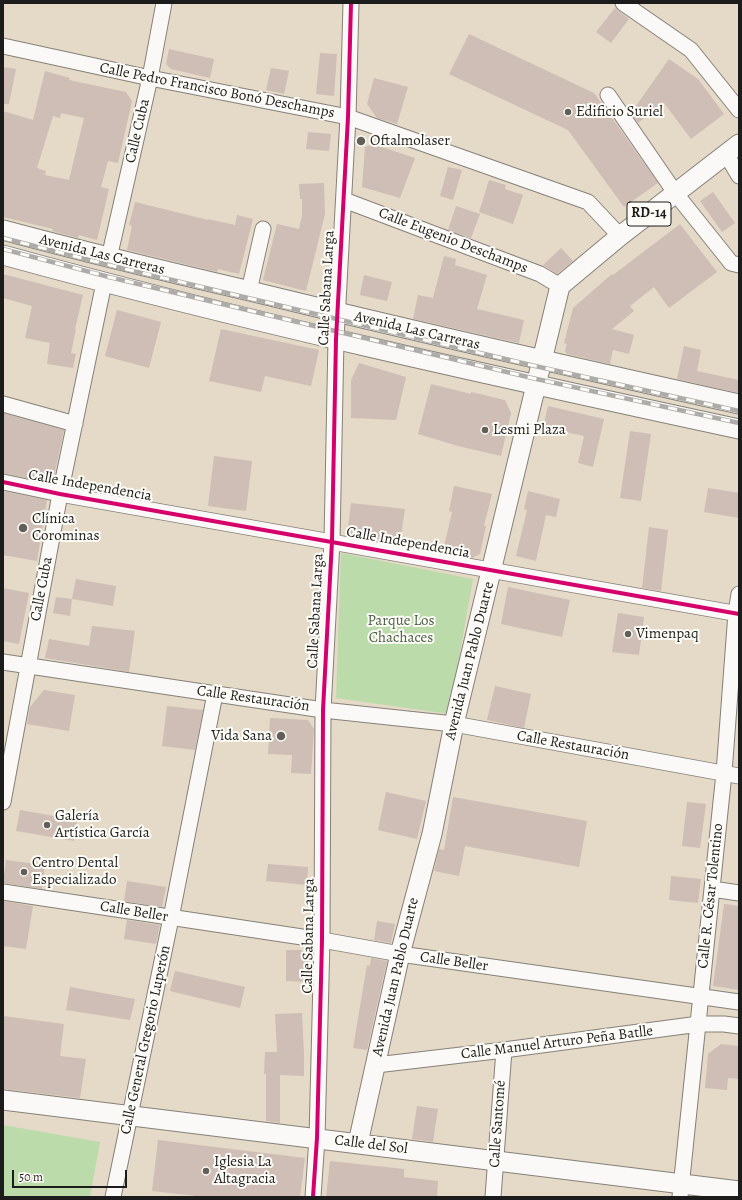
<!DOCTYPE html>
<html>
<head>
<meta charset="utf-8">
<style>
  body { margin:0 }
  #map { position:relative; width:742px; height:1200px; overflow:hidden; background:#e4dac7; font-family:Alegreya,serif }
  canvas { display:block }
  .frame { position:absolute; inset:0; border:4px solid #1c1c1c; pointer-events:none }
  .scale { position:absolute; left:12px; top:1170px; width:115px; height:18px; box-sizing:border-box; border:2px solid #1c1c1c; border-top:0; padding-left:5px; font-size:12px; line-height:14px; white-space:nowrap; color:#1c1c1c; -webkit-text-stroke:3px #fdfcf7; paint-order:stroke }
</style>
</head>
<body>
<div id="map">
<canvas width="742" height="1200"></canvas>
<div class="frame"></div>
<div class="scale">50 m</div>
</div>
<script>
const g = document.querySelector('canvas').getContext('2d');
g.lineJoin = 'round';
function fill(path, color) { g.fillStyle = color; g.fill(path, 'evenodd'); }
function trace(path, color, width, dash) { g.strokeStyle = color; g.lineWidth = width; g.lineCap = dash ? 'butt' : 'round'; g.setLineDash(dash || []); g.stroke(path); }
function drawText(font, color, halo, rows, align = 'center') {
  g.font = font + ' Alegreya,serif'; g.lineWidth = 4; g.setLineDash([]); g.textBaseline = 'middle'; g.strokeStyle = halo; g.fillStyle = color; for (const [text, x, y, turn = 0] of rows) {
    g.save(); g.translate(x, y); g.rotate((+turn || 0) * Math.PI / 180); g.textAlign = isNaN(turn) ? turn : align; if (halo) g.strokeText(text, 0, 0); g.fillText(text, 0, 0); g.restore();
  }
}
fill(new Path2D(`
  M 341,553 L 473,579 L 449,714 L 336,698 Z
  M 3,1125 L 100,1142 L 90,1197 L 3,1197 Z`), '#bbdbaa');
fill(new Path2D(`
  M 615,8 L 629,19 L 611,43 L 596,32 Z
  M 469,34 L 594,93 L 620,129 L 658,183 L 624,207 L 568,130 L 449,74 Z
  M 169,49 L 214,59 L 210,78 L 171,69 L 166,64 Z
  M 320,53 L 337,54 L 334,96 L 316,94 Z
  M 669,59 L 698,79 L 724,114 L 691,139 L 664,103 L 638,123 L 631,113 Z
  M 3,67 L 16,69 L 9,104 L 3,104 Z
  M 271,68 L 289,71 L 284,94 L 266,90 Z
  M 45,71 L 70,78 L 69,80 L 126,92 L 132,101 L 118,163 L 108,161 L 101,187 L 109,189 L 97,240 L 79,235 L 78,238 L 52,231 L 53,229 L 3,217 L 3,111 L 33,120 ZM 61,113 L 84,118 L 69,180 L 45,175 L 46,171 L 37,168 L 53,116 L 60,118 Z
  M 374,78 L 408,87 L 397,124 L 377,118 L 367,104 Z
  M 308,132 L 331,134 L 329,151 L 306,149 Z
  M 373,144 L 415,158 L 400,198 L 362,187 L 365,147 Z
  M 448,167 L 462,170 L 453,200 L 440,196 Z
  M 489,180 L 506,185 L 505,189 L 523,195 L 513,224 L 479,212 Z
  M 324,183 L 325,214 L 306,291 L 263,280 L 277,224 L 299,229 L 302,215 L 302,199 L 300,199 L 299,184 Z
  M 713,192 L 735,223 L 722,232 L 700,201 Z
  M 135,202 L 208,220 L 208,219 L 235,225 L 237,215 L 253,219 L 239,274 L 218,269 L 217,272 L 127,250 L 132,226 L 129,225 Z
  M 456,206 L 480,214 L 471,238 L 448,230 Z
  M 680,224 L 717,272 L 669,308 L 654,287 L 630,306 L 634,311 L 612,329 L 634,335 L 629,354 L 613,350 L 610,364 L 567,354 L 565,351 L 567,344 L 564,343 L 573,308 L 612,274 L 613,275 Z
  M 561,248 L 573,261 L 557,274 L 543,265 Z
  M 444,256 L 456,259 L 455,265 L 487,275 L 477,309 L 524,320 L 519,343 L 413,319 L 418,295 L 433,298 Z
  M 3,274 L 83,295 L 75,329 L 76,329 L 71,353 L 76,354 L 73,368 L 47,364 L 50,343 L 25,338 L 32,306 L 3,298 Z
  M 364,275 L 392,282 L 387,301 L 360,295 Z
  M 117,310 L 161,322 L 149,368 L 105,356 Z
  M 221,329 L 319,350 L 311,386 L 265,376 L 261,392 L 209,381 Z
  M 684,346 L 701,350 L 697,371 L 739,380 L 739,393 L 677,379 Z
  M 359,363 L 406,377 L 396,420 L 351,418 L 351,380 Z
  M 431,384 L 471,394 L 471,392 L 505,400 L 511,413 L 501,456 L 458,446 L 418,434 Z
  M 548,406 L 604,419 L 593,467 L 578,463 L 584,436 L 543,427 Z
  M 3,413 L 64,430 L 53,481 L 50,481 L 50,483 L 3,473 Z
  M 630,431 L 651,434 L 641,501 L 620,498 Z
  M 214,456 L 252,461 L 246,511 L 208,506 Z
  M 454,486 L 492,494 L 484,526 L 486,526 L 480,554 L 472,558 L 443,551 L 452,512 L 449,511 Z
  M 708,488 L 739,493 L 739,518 L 704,512 Z
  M 3,491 L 47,500 L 37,561 L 3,555 Z
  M 528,491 L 560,499 L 556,517 L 546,515 L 536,561 L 516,556 L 527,510 L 524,509 Z
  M 351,503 L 405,509 L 400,542 L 347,536 Z
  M 649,527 L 668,530 L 661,591 L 642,588 Z
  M 76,579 L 116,586 L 113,606 L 72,599 Z
  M 508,587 L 570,600 L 562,637 L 501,624 Z
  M 3,588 L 29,593 L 19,644 L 3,641 Z
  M 56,597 L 72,599 L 70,616 L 53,613 Z
  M 618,613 L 644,617 L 639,655 L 612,652 Z
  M 92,626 L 135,631 L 129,672 L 45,658 L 49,639 L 89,646 Z
  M 495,686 L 531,694 L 524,728 L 487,720 Z
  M 44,690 L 75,695 L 69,731 L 27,724 L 30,707 Z
  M 167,706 L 203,710 L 195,750 L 162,746 Z
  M 270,718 L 308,720 L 314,729 L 311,774 L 291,773 L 292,755 L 268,754 Z
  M 386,792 L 426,801 L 417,839 L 378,830 Z
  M 453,797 L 587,821 L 579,867 L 465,846 L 459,876 L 434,871 L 439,849 L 444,850 Z
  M 687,802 L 706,804 L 700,848 L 682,846 Z
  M 20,810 L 77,820 L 74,841 L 16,831 Z
  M 6,860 L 45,865 L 42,889 L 3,883 Z
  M 268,864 L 308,867 L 307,885 L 266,881 Z
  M 671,876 L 701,879 L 698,903 L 669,900 Z
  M 127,881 L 166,887 L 162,907 L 124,901 Z
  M 3,901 L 33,906 L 26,949 L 3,946 Z
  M 724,904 L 739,906 L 739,990 L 713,986 Z
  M 127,920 L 160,925 L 156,944 L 124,939 Z
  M 377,921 L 395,924 L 391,943 L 374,940 Z
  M 286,950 L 301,950 L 309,956 L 308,982 L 286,981 Z
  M 371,958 L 387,961 L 367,1050 L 353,1048 L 367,965 L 370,966 Z
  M 175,971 L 245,987 L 240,1008 L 170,991 Z
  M 70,987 L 135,999 L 130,1020 L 66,1010 Z
  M 302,1013 L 304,1053 L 304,1076 L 280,1075 L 280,1123 L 266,1121 L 266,1074 L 264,1074 L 265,1052 L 277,1052 L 275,1014 Z
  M 3,1016 L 64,1024 L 60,1056 L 86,1059 L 80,1098 L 3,1089 Z
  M 721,1044 L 739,1046 L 739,1079 L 728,1078 L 727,1090 L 705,1088 L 708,1054 Z
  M 417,1106 L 438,1109 L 433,1142 L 412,1139 Z
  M 158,1140 L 305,1158 L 300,1197 L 205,1197 L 152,1191 Z
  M 330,1161 L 404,1169 L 404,1177 L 438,1181 L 437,1197 L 326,1197 Z`), '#cebeb5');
const minor = new Path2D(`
  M 623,3 L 691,50 L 739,110
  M 3,46 L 150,78 L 348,117 L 588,202 L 620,236
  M 608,95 L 676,194 L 728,259 L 731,263 L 739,265
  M 726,154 L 739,176
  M 344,200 L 540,274 L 560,286
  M 109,258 L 150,78 L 164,3
  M 249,291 L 263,229
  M 3,404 L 75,424
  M 3,482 L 60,494 L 739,614
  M 3,662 L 323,710 L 454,724 L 739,776
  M 3,802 L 60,494 L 104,283
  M 712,889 L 739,893
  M 3,892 L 322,940 L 400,954 L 739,1002
  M 376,1065 L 504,1050 L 699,1024 L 724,1024 L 739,1026
  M 113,1197 L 171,918 L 215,694
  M 313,1197 L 317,1138 L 322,940 L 323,710 L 332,541 L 336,339 L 348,117 L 351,3
  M 493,1197 L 504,1050
  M 680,1197 L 724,773 L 736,613 L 739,594`);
const major = new Path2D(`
  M 3,230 C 85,252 168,272 250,291 C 413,331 576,368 739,404
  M 3,255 C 246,322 493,376 739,429
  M 3,1100 L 739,1191
  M 358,1143 L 400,954 L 432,834 L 454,724 L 560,286 L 620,236 L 739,144`);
trace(minor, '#868178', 17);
trace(major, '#868178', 21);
trace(minor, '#fbf9f7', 15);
trace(major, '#fbf9f7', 19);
const rail = new Path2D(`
  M 3,238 L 113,266 L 535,366 L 739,411
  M 3,249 L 109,277 L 532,378 L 739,423`);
trace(rail, '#aeaca9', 4.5);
trace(rail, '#fdfcf7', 3, [9]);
trace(new Path2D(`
  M 3,482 L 60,494 L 739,614
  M 313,1197 L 317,1138 L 322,940 L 323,710 L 332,541 L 336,339 L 348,117 L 351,3`), '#d6006c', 4);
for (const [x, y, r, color] of [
  [568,112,4,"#625e58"],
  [361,141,5,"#625e58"],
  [485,430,4,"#625e58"],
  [23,528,5,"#625e58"],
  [628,634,4,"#625e58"],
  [281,736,5,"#625e58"],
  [47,825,4,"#625e58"],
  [24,872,4,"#625e58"],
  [206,1171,4,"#625e58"]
]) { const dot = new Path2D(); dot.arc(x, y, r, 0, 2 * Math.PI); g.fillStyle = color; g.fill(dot); trace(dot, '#fdfcf7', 1.5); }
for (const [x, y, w] of [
  [649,214,44]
]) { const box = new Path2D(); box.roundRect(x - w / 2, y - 12, w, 24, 3); g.fillStyle = '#fdfcf7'; g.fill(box); trace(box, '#1c1c1c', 1); }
drawText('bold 14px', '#1c1c1c', null, [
  ["RD-14",649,214]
]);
drawText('15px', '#1c1c1c', '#fdfcf7', [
  ["Calle Pedro Francisco Bonó Deschamps",217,91,11],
  ["Calle Cuba",138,131,-77],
  ["Calle Eugenio Deschamps",453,241,21],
  ["Avenida Las Carreras",102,255,14],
  ["Calle Sabana Larga",327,288,-87],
  ["Avenida Las Carreras",417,331,13],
  ["Calle Independencia",90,486,10],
  ["Calle Independencia",408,543,10],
  ["Calle Cuba",42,589,-79],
  ["Calle Sabana Larga",316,611,-87],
  ["Avenida Juan Pablo Duarte",470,661,-76],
  ["Calle Restauración",253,699,8],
  ["Calle Restauración",573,746,10],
  ["Calle R. César Tolentino",711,896,-84],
  ["Calle Beller",134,912,9],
  ["Calle Sabana Larga",309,936,-89],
  ["Calle Beller",454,962,8],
  ["Avenida Juan Pablo Duarte",396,977,-77],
  ["Calle General Gregorio Luperón",146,1040,-78],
  ["Calle Manuel Arturo Peña Batlle",557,1043,-7],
  ["Calle Santomé",498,1124,-86],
  ["Calle del Sol",371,1145,7]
]);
drawText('15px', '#1c1c1c', '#fdfcf7', [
  ["Edificio Suriel",576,112],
  ["Oftalmolaser",370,141],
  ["Lesmi Plaza",493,430],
  ["Clínica",32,519],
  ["Corominas",32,536],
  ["Vimenpaq",636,634],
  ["Vida Sana",272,736,"right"],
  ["Galería",55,816],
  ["Artística García",55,833],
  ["Centro Dental",32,863],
  ["Especializado",32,880],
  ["Iglesia La",214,1162],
  ["Altagracia",214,1179]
], 'left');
drawText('15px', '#485f45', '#fdfcf7', [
  ["Parque Los",401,621],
  ["Chachaces",401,638]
]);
</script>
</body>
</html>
